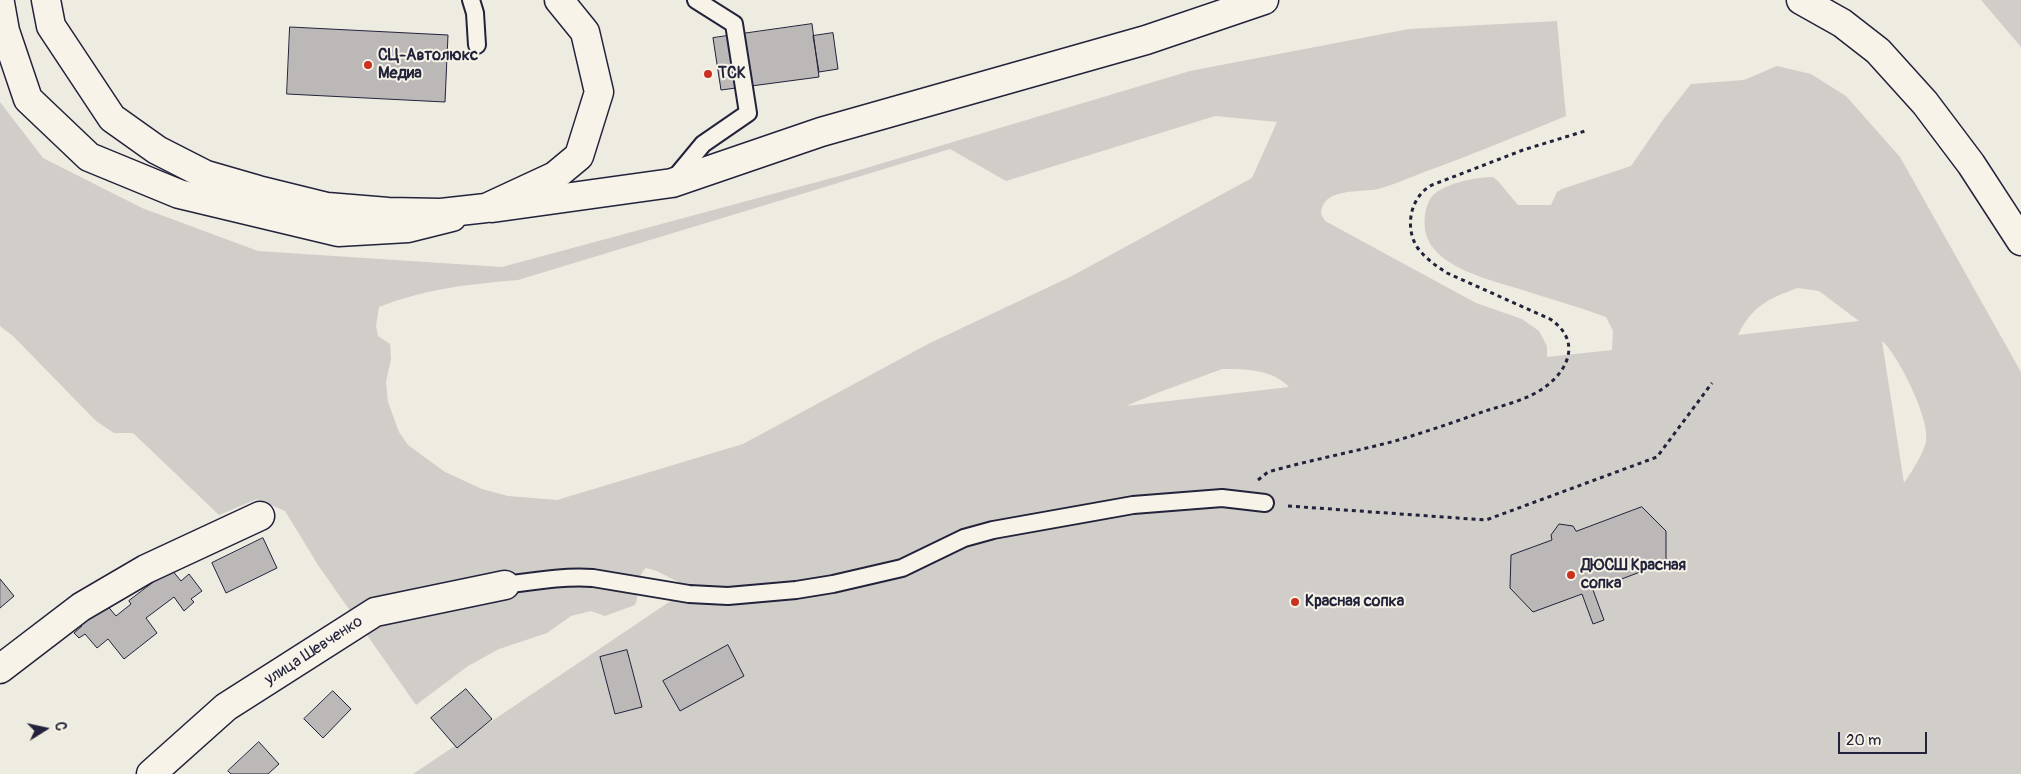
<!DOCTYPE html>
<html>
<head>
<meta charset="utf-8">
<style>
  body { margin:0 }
  #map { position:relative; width:2021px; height:774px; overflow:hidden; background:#eeebe1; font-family:Pangolin,sans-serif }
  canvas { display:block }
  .north { position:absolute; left:20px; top:704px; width:50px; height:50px; -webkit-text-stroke:4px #f7f3e8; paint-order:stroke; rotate:80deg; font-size:14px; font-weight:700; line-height:20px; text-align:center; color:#22223b }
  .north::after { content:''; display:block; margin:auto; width:18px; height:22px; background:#22223b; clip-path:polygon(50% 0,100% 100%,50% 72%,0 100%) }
  .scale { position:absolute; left:1838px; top:732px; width:89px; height:22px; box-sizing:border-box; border:2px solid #22223b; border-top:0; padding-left:6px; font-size:15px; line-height:18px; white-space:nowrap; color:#22223b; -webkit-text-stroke:4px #f7f3e8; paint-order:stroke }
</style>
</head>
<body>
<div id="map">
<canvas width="2021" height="774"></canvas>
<div class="north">С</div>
<div class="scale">20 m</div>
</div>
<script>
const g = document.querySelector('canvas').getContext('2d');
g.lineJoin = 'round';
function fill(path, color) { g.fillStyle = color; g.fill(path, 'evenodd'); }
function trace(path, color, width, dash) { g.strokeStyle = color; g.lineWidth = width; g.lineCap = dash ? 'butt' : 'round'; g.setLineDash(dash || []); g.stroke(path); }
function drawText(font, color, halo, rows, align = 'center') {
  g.font = font + ' Pangolin,sans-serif'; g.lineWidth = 4; g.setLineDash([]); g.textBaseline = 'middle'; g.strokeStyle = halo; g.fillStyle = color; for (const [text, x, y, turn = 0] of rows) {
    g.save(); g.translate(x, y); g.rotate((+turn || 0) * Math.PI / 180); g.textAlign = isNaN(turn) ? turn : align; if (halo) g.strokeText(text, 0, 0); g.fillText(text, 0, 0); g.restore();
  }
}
fill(new Path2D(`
  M 1981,0 L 2021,0 L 2021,47 Z
  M 1557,21 L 1566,116 C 1519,135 1472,155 1424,172 C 1409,178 1393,185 1378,189 C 1359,193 1322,187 1321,214 L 1325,221 L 1476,303 L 1522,319 L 1539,331 L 1547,346 L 1547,357 L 1612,350 L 1613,331 L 1606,317 C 1580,307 1553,300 1526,291 C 1495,281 1430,268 1425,229 C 1424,219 1425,208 1430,199 C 1439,184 1476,177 1493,177 L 1498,181 L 1518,205 L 1551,205 L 1557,192 L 1562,189 L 1631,166 L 1665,117 L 1691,84 L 1744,80 L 1777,66 L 1811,74 L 1846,96 L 1900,157 L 2021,372 L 2021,774 L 413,774 L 693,586 L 680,583 L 657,571 L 646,568 C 634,579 641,592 635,605 L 605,616 L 591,611 L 571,616 L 547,633 L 499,649 L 468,666 L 416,705 L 318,565 L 285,511 L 257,499 L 219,515 L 133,433 L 114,433 L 96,421 L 13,336 L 0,326 L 0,102 L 43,158 L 142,208 L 258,251 L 502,267 L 843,175 L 1190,71 L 1409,29 ZM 1215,116 L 1277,122 L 1252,178 L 1070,277 L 928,344 L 743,444 L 557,500 L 508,496 L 482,489 L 445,472 L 408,445 L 399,432 L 388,402 L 386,382 L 391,359 L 390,344 L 378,336 L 376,326 L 379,307 C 425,289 469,284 518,280 L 950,149 L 1006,181 ZM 1798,288 L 1819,291 L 1859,321 L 1738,335 C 1752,306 1769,298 1798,288 ZM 1882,341 C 1898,354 1931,421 1926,442 C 1922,456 1912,471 1904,483 ZM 1222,369 C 1245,369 1272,369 1289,387 L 1126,406 L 1157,393 Z`), '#d1cdc9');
const building = new Path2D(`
  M 812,24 L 819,77 L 721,90 L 713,38 Z
  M 290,27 L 448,35 L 445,102 L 287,94 Z
  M 833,33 L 838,69 L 819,72 L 813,36 Z
  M 1642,507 L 1666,531 L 1666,562 L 1593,590 L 1604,620 L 1593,624 L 1582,594 L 1533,612 L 1510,588 L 1511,555 L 1552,540 L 1551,535 L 1559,524 L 1573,526 L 1576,531 Z
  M 263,538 L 277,568 L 226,593 L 212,563 Z
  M 171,569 L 181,581 L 189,574 L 202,591 L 191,599 L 194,602 L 184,611 L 174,597 L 146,618 L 157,633 L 124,659 L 108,639 L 97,648 L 85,634 L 79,638 L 74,633 L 82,626 L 79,623 L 105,603 L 116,616 L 131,604 L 129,601 Z
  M 0,579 L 14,596 L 0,608 Z
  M 728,645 L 744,676 L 680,711 L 663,681 Z
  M 627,650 L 642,707 L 615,714 L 600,657 Z
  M 466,689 L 492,719 L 457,748 L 431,718 Z
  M 333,691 L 351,709 L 323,738 L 304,719 Z
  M 259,742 L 279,764 L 268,774 L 231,774 L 228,771 Z`);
fill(building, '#bbb8b7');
trace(building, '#22223b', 1);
const service = new Path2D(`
  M 471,0 L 475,13 L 477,45
  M 674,179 L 703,144 L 748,113 L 734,24 L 696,0
  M 505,585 C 535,581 563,576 593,578 L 689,594 L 728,596 L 796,590 L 833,584 L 902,568 L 964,538 L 993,530 L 1133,505 L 1222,498 L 1265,503`);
const minor = new Path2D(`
  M 0,669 L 81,607 L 146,569 L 260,516
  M 151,774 L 226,707 L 375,612 L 505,585`);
const tertiary = new Path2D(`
  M 1801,0 L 1842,23 L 1878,51 L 1925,103 L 1971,164 L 2021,241
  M 0,3 L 5,31 L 28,99 L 89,157 L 179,194 L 338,232 L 408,228 L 452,217
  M 492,208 L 672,183 L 821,132 L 1146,40 L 1264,0`);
const secondary = new Path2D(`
  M 46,0 L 51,26 L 112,118 L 157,150 L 206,175 L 258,190 L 327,207 L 388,212 L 441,213 L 486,208 L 555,176 L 579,156 L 599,92 L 585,32 L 559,0`);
trace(service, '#22223b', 20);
trace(minor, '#22223b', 31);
trace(tertiary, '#22223b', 31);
trace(secondary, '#22223b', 31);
trace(new Path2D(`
  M 1258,480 L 1268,472 C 1310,460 1353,452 1395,441 C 1425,432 1455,422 1485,411 C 1505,405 1529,399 1545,387 C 1571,368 1580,339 1550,319 L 1447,273 C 1436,266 1425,258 1417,247 C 1404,226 1411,196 1432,185 L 1523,150 L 1585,131
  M 1288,506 L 1486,520 L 1657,457 L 1712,383`), '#22223b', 3, [4, 4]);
trace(service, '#f7f3e8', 16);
trace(minor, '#f7f3e8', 28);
trace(tertiary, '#f7f3e8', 28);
trace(secondary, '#f7f3e8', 28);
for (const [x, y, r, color] of [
  [368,65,5,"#c8321e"],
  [708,74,5,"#c8321e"],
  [1571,575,5,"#c8321e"],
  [1295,602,5,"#c8321e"]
]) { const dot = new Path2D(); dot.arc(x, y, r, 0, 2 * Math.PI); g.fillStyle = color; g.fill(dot); trace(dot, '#f7f3e8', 2); }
drawText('bold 16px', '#22223b', '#f7f3e8', [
  ["СЦ-Автолюкс",378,56],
  ["Медиа",378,74],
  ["ТСК",718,74],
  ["ДЮСШ Красная",1581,566],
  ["сопка",1581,584],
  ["Красная сопка",1305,602]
], 'left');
drawText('16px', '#22223b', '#f7f3e8', [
  ["улица Шевченко",314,651,-33]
]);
</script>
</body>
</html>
